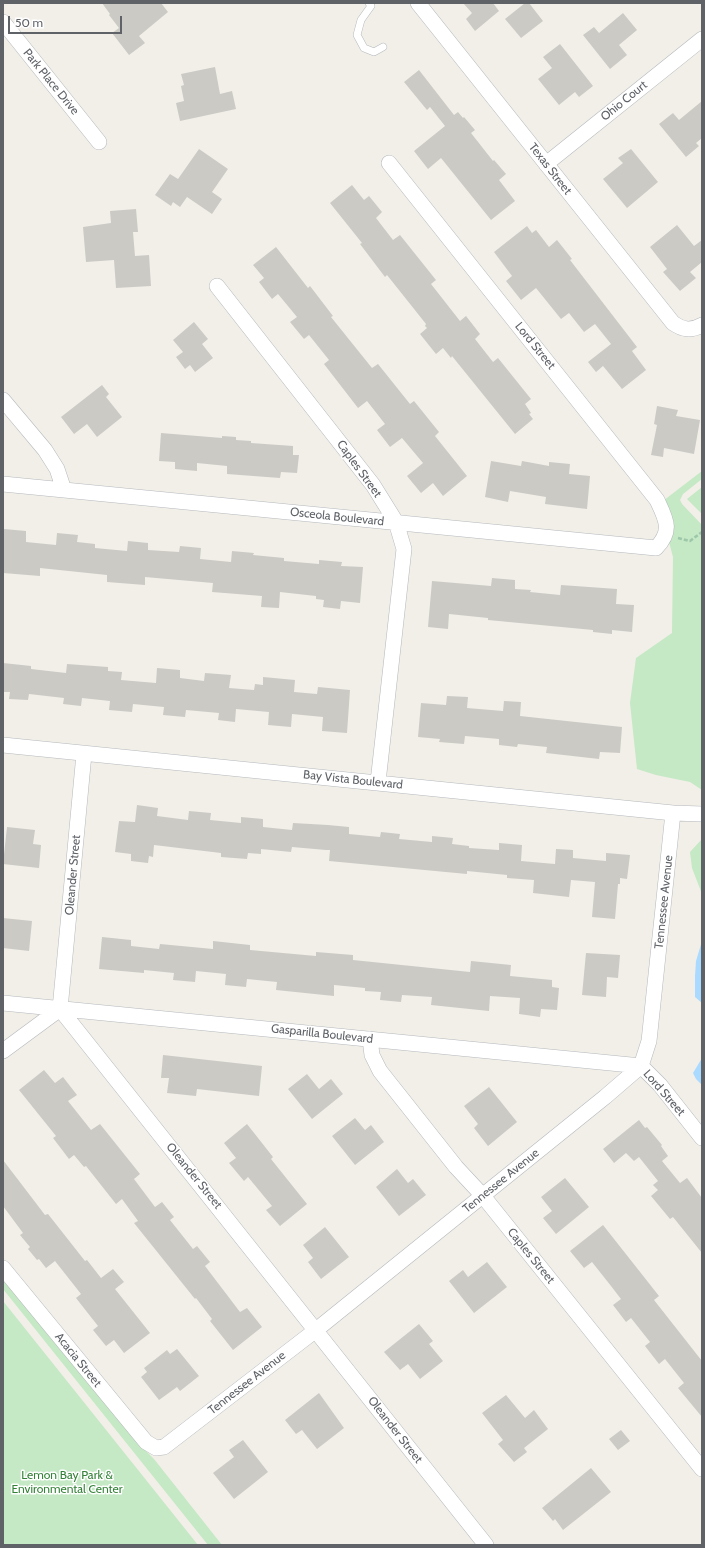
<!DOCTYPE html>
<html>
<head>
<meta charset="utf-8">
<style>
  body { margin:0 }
  #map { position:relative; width:705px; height:1548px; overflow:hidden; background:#f1efe8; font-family:Cabin,sans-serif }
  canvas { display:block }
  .frame { position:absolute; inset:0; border:4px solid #5f6368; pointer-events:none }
  .scale { position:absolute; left:8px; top:16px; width:114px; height:18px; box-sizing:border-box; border:2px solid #5f6368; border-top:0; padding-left:5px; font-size:12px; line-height:14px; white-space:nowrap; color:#5f6368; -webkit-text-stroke:3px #fff; paint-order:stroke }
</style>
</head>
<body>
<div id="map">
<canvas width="705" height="1548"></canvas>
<div class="frame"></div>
<div class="scale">50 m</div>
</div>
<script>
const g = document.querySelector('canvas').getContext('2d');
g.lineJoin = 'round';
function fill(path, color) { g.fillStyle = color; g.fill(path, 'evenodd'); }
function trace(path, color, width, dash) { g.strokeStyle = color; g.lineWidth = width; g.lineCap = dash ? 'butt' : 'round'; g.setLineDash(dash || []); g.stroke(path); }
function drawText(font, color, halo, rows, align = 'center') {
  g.font = font + ' Cabin,sans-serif'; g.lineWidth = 3; g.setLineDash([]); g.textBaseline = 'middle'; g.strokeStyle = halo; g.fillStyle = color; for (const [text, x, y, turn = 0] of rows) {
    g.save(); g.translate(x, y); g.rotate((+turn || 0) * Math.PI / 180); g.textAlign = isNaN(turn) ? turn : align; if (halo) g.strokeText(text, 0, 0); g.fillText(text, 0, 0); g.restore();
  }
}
fill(new Path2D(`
  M 702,471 L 702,479 L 683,494 L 680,500 L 682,504 L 702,525 L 702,790 L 690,782 L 656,775 L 637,769 L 630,703 L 636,658 L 672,633 L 673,557 L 659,504 Z
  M 702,487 L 702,514 L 687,499 Z
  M 702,839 L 702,894 L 692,868 L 690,852 Z
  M 3,1273 L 141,1446 L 154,1459 L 222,1545 L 208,1545 L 3,1289 Z
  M 3,1301 L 198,1545 L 3,1545 Z`), '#c5e8c5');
fill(new Path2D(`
  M 701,924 L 702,924 L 702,1003 L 695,997 L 695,976 L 696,961 L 702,941 Z
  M 702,1058 L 702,1085 L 696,1079 L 693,1073 Z`), '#aadaff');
fill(new Path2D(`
  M 102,3 L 161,3 L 168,12 L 139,36 L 145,43 L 129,55 L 112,33 L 119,28 L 109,15 L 110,14 Z
  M 463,3 L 493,3 L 499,11 L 475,31 L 466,19 L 472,13 Z
  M 525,3 L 529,3 L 543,21 L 521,38 L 505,19 Z
  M 623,13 L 637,30 L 619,45 L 627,55 L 610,69 L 583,35 L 594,27 L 599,33 Z
  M 560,44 L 593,86 L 579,97 L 575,92 L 559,105 L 538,79 L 552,68 L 543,57 Z
  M 215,67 L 220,94 L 232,91 L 236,109 L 180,121 L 176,103 L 184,101 L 181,86 L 184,85 L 181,74 Z
  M 419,70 L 454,115 L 458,112 L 463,118 L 464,117 L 475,130 L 471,133 L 493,161 L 494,160 L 506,174 L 499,180 L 515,201 L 491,220 L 441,158 L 428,169 L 414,151 L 445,126 L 430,107 L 427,110 L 404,82 Z
  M 702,101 L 702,138 L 696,143 L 699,146 L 686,157 L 659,124 L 673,113 L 679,120 Z
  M 199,149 L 228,169 L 212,192 L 222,199 L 212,214 L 187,197 L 180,207 L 173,202 L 171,206 L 155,195 L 170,174 L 178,179 Z
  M 631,149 L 658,182 L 627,208 L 603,179 L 623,163 L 618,158 Z
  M 352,185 L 364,200 L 369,196 L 382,212 L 376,218 L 393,240 L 400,235 L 436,280 L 431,284 L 460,321 L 466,316 L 480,334 L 475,339 L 493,362 L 498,358 L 531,399 L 525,404 L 531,413 L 529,414 L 533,419 L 515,434 L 452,356 L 451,358 L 443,348 L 436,354 L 420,334 L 427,328 L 425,326 L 426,324 L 387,275 L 385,277 L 360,244 L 362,243 L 330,203 Z
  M 136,209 L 138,232 L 133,232 L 135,256 L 149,255 L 151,286 L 116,288 L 114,260 L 86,262 L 83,227 L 111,223 L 110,211 Z
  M 677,225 L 694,246 L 702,240 L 702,262 L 690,272 L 696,278 L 680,291 L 663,272 L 667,269 L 650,247 Z
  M 527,226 L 532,233 L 536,230 L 549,247 L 557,240 L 572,259 L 570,260 L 637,347 L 632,351 L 646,370 L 622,389 L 603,366 L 596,372 L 588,362 L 611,344 L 595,324 L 584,332 L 569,313 L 561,319 L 536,288 L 521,300 L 506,281 L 512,276 L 494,252 Z
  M 276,247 L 308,288 L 310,286 L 333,316 L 331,317 L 372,368 L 378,364 L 410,404 L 414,401 L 439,432 L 435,436 L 467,476 L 443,496 L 433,483 L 421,493 L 407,476 L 423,463 L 402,438 L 390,447 L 377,430 L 385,424 L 367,401 L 358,408 L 324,364 L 329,360 L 309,335 L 304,339 L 290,322 L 297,317 L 278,294 L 272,299 L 259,282 L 264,278 L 253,265 Z
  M 194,322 L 208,339 L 202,344 L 213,358 L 195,372 L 190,365 L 185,369 L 176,357 L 183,352 L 173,340 Z
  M 102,385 L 109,394 L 106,397 L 122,417 L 97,437 L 87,424 L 74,434 L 61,417 Z
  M 657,406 L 678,410 L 676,416 L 700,420 L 694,454 L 664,448 L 663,457 L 651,455 L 657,425 L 654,424 Z
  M 161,433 L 222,438 L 222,436 L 236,437 L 236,440 L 251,441 L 251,443 L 293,446 L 293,455 L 299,455 L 297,473 L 281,472 L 280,478 L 227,474 L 227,466 L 197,463 L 197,471 L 175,469 L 175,462 L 159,461 Z
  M 491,461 L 521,466 L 522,461 L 549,466 L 549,462 L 570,464 L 569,474 L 590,476 L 587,509 L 545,504 L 546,497 L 510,491 L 508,502 L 485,497 Z
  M 4,529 L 26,531 L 26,542 L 56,545 L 57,533 L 78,535 L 77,542 L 95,544 L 95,548 L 127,551 L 128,541 L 148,543 L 148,550 L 179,552 L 180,546 L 201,548 L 200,559 L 231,562 L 232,551 L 254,553 L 253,555 L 284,558 L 284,561 L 319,564 L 319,560 L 342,562 L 341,566 L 363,567 L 360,603 L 341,601 L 340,609 L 323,607 L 324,600 L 316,599 L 316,596 L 280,592 L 279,608 L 261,607 L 262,596 L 212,592 L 213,583 L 145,577 L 145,585 L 107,582 L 107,575 L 40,568 L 40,576 L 3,573 Z
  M 492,578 L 515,580 L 515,589 L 531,590 L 530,592 L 560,595 L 561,585 L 617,589 L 616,604 L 634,605 L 632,632 L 612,630 L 612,634 L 593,632 L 593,630 L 488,620 L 488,618 L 449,614 L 448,629 L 428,627 L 432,581 L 491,586 Z
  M 3,663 L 31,666 L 31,669 L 66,673 L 67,664 L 108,667 L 108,671 L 122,672 L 121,680 L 156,683 L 157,668 L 180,670 L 180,678 L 204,681 L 205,673 L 231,675 L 229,688 L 254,690 L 255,684 L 263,685 L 263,677 L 295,680 L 294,692 L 317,694 L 318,687 L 350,690 L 347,733 L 322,731 L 323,717 L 292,714 L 291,727 L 268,725 L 269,712 L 236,709 L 235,722 L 218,720 L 219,713 L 186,710 L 185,717 L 163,715 L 164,707 L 133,704 L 132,712 L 109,710 L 110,701 L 82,698 L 81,706 L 63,704 L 64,698 L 29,694 L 28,700 L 9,699 L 10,692 L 3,692 Z
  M 447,696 L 468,697 L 467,708 L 503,711 L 504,701 L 521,702 L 520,716 L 622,727 L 620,753 L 600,752 L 599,759 L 546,753 L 547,747 L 518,744 L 517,747 L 499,745 L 499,739 L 465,736 L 464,744 L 439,742 L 440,739 L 418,737 L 421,703 L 446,705 Z
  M 137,805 L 158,808 L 157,816 L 188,820 L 189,811 L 211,813 L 210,820 L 241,823 L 241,817 L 263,819 L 263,827 L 292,830 L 293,823 L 328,825 L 349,827 L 349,834 L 380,837 L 381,832 L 400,834 L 399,839 L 432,842 L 432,836 L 453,838 L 452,844 L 469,846 L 469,848 L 499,850 L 499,843 L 522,845 L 521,861 L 555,864 L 556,849 L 573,850 L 573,858 L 606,861 L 606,853 L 630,855 L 627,879 L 620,878 L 620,884 L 618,884 L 615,919 L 592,917 L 595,882 L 571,880 L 569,897 L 533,893 L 534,880 L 507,878 L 507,875 L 467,871 L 467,874 L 329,861 L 330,850 L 326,850 L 292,847 L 291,852 L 261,849 L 261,854 L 248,853 L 247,859 L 221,857 L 221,853 L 154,845 L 153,857 L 149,856 L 148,863 L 131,861 L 131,854 L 115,852 L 119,821 L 135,822 Z
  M 7,827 L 35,830 L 33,844 L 41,845 L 39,868 L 3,864 Z
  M 3,918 L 32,921 L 29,951 L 3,948 Z
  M 102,937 L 131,940 L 131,946 L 159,949 L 160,944 L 213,949 L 213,941 L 250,945 L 250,950 L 316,956 L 316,952 L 353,955 L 353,960 L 470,972 L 471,961 L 511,965 L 510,976 L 552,980 L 552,987 L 559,988 L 557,1010 L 541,1009 L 540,1017 L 519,1014 L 520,998 L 490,996 L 489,1011 L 431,1005 L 432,997 L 402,995 L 401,1002 L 380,1000 L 381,992 L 365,991 L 365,988 L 334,985 L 334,996 L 276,990 L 277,982 L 247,979 L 246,987 L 225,985 L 226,974 L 196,971 L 195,982 L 173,980 L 174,973 L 144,970 L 144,973 L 99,969 Z
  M 586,953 L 620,955 L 618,978 L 607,977 L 606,997 L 582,995 Z
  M 163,1055 L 262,1066 L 259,1096 L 197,1089 L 196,1096 L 167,1093 L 169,1078 L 161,1078 Z
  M 44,1070 L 55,1083 L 63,1077 L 77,1095 L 68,1101 L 91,1130 L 100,1124 L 140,1174 L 134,1179 L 155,1207 L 162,1202 L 174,1217 L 170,1220 L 193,1249 L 197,1246 L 210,1262 L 205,1266 L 240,1312 L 247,1308 L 262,1327 L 233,1350 L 210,1321 L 212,1319 L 196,1298 L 195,1299 L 134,1223 L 138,1221 L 122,1199 L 116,1204 L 86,1166 L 84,1167 L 74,1155 L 69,1159 L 53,1138 L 56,1136 L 19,1090 Z
  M 307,1074 L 319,1089 L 331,1079 L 343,1094 L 312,1119 L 288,1089 Z
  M 489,1087 L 517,1122 L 488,1146 L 474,1128 L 478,1124 L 464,1106 Z
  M 355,1118 L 365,1130 L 371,1125 L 384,1142 L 355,1165 L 332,1136 Z
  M 639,1120 L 645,1128 L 647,1127 L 662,1145 L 661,1146 L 668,1156 L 662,1161 L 680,1183 L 687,1178 L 702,1198 L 702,1253 L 673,1217 L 670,1219 L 651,1196 L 658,1190 L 653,1185 L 658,1181 L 639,1157 L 634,1161 L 626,1153 L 614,1163 L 603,1149 Z
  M 247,1124 L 273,1157 L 271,1159 L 307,1204 L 280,1226 L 266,1210 L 272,1206 L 248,1177 L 244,1181 L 229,1163 L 236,1158 L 224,1143 Z
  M 3,1160 L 45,1215 L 48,1214 L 85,1261 L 87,1260 L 101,1278 L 113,1269 L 124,1282 L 115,1289 L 150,1333 L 124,1353 L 114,1340 L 106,1346 L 93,1330 L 98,1326 L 76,1298 L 81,1294 L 55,1261 L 46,1268 L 39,1259 L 37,1260 L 28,1249 L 30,1247 L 20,1235 L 23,1233 L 3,1206 Z
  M 397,1169 L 408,1183 L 413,1179 L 426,1195 L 399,1216 L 376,1187 Z
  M 565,1178 L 589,1207 L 556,1234 L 543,1218 L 552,1211 L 541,1197 Z
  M 603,1225 L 659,1296 L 654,1300 L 702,1361 L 702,1417 L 678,1388 L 684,1383 L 665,1359 L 659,1364 L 645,1346 L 650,1342 L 631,1318 L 626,1322 L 613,1305 L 621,1299 L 611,1286 L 592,1262 L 584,1268 L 570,1251 Z
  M 325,1227 L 349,1257 L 321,1279 L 308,1262 L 313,1258 L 303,1245 Z
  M 487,1262 L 507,1287 L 474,1313 L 449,1281 L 463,1270 L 468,1277 Z
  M 419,1324 L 433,1341 L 429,1344 L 443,1361 L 420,1379 L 408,1364 L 400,1370 L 384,1352 Z
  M 177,1349 L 199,1376 L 180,1391 L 177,1387 L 159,1400 L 141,1377 L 147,1372 L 144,1368 L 167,1350 L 170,1354 Z
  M 319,1393 L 344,1428 L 317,1449 L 302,1430 L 296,1434 L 285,1420 Z
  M 506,1395 L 525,1418 L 534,1410 L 548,1429 L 524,1448 L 527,1452 L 514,1462 L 498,1444 L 503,1440 L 482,1413 Z
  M 621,1430 L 630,1441 L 618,1450 L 609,1439 Z
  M 243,1440 L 268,1472 L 234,1499 L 213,1473 L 234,1457 L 229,1450 Z
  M 591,1468 L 611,1492 L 563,1530 L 555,1519 L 553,1521 L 542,1508 Z`), '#cccac5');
const lane = new Path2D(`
  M 369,3 L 371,6 L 361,20 L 357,35 L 364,48 L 374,52 L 383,47`);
const street = new Path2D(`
  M 418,3 L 673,323 C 683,330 691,331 702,325
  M 3,22 L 99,142
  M 546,164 L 702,39
  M 217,286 L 373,485 L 396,522 L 404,549 L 378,782
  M 3,400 L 45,450 L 57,469 L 64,490
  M 3,484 L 656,548 C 673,531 666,519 657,500 L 389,163
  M 3,745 L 673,813 L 702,814
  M 84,754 L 60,1009 L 486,1545
  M 3,1003 L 641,1066 L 660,1085 L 702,1138
  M 370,1039 L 372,1055 L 380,1071 L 456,1167 L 483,1196 L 702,1469
  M 3,1051 L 60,1009
  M 3,1268 L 146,1442 L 156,1448 L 164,1447 L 316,1330 L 605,1097 L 641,1066 L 649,1041 L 673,813`);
trace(lane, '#b5b8bc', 8);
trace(street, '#b5b8bc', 16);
trace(new Path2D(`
  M 678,538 L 690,541 L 702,532`), '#9cc7a9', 2.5, [4, 2]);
trace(lane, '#fff', 7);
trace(street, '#fff', 15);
drawText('12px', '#5f6368', '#fff', [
  ["Park Place Drive",51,82,51],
  ["Ohio Court",624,101,-39],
  ["Texas Street",550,169,52],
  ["Lord Street",535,346,51],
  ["Caples Street",359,469,54],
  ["Osceola Boulevard",337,517,6],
  ["Bay Vista Boulevard",353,780,6],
  ["Oleander Street",73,875,-85],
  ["Tennessee Avenue",664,902,-84],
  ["Gasparilla Boulevard",322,1034,6],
  ["Lord Street",664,1093,49],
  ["Oleander Street",194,1176,51],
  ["Tennessee Avenue",501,1181,-39],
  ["Caples Street",531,1256,51],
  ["Acacia Street",78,1360,51],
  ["Tennessee Avenue",247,1383,-38],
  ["Oleander Street",395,1430,52]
]);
drawText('12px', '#348238', '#fff', [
  ["Lemon Bay Park &",67,1475],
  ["Environmental Center",67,1489]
]);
</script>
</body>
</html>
